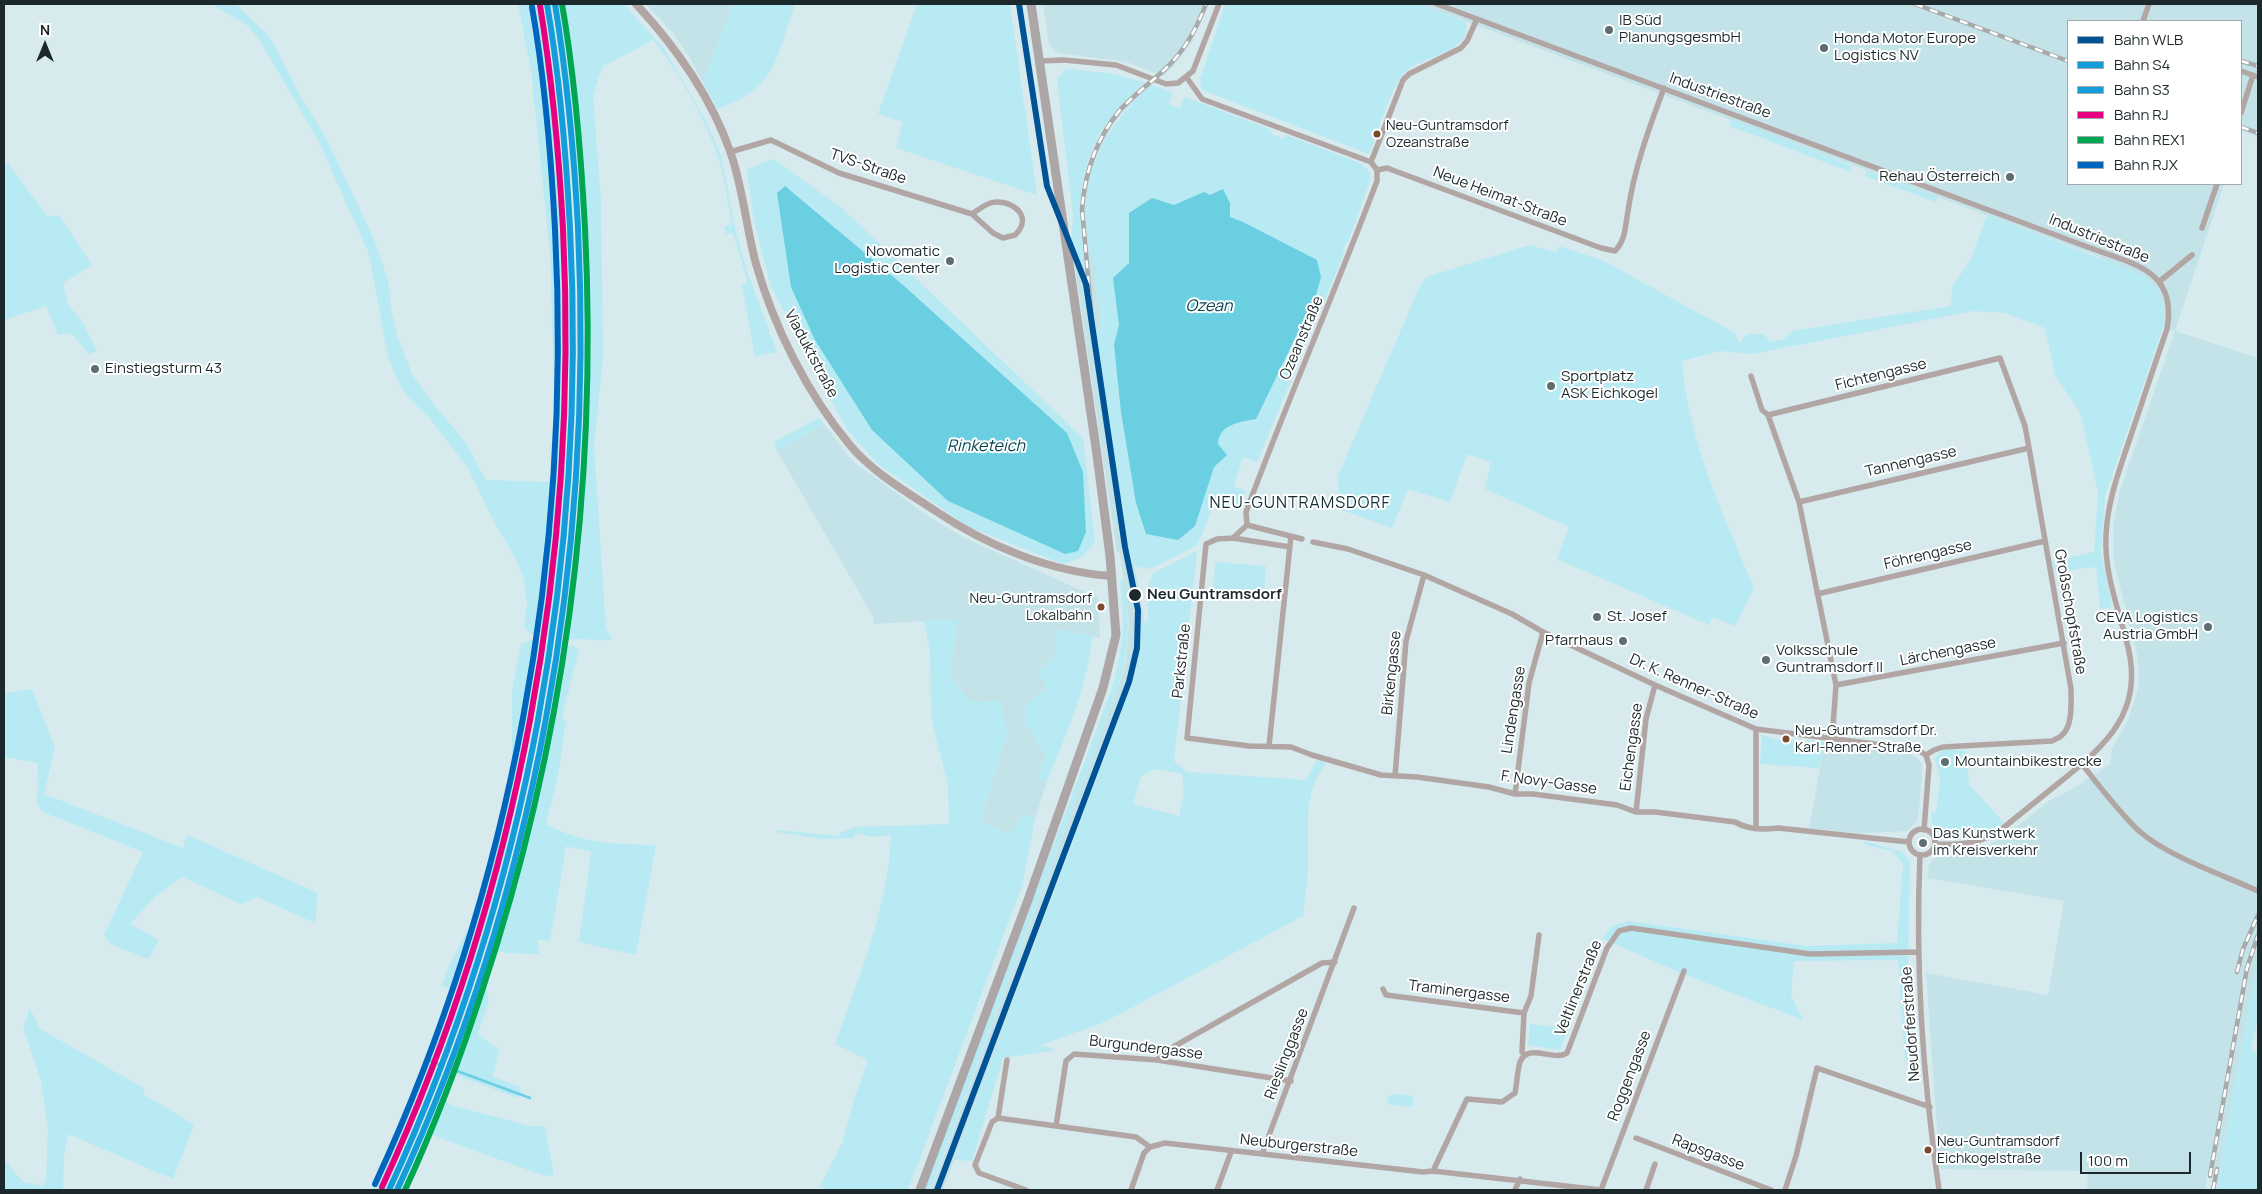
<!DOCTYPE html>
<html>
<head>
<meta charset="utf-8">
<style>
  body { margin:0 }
  #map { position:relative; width:2262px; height:1194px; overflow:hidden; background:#d7eaee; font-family:Manrope,sans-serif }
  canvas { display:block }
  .frame { position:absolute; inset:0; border:5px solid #1c292c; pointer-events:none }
  .legend { position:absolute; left:2067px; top:20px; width:175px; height:165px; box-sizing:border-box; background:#fff; border:1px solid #a4a9ab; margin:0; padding:6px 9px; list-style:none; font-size:15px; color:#1c292c }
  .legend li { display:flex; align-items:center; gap:10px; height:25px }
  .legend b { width:25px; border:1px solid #a4a9ab }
  .north { position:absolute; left:20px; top:20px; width:50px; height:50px; -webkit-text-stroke:4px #fff; paint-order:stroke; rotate:0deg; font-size:14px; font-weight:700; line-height:20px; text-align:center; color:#1c292c }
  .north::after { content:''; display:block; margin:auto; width:18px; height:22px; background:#1c292c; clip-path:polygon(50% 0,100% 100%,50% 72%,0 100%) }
  .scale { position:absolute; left:2080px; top:1152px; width:111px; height:22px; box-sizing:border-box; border:2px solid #1c292c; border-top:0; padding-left:6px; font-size:15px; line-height:18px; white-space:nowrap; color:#1c292c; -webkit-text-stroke:4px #fff; paint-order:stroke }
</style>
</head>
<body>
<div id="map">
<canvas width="2262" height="1194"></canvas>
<div class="frame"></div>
<ul class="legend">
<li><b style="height:6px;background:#005395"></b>Bahn WLB</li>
<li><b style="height:6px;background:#159dd9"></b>Bahn S4</li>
<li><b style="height:6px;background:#159dd9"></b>Bahn S3</li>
<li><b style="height:6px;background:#e5007d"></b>Bahn RJ</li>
<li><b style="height:6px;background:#00a651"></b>Bahn REX1</li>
<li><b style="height:6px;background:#0065bd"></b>Bahn RJX</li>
</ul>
<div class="north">N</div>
<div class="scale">100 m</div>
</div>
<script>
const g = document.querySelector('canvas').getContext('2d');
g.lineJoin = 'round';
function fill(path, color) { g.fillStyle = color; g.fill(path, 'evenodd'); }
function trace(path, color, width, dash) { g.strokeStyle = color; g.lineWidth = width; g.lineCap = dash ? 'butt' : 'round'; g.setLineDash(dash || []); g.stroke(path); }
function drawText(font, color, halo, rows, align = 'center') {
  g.font = font + ' Manrope,sans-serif'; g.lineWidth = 4; g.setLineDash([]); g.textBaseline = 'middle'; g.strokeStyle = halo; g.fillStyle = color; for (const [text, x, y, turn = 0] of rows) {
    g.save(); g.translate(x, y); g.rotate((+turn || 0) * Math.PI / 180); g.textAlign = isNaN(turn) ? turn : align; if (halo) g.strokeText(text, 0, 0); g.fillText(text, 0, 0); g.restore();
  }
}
fill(new Path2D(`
  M 646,4 L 733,4 L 703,82 L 688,55 L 672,32 Z
  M 1043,4 L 1209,4 L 1192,42 L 1171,69 L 1163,76 L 1127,62 L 1058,53 L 1049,44 Z
  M 1419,4 L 2258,4 L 2258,137 L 2243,131 L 2241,135 L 2241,21 L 2068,21 L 2068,184 L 2224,184 L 2175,331 L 2258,358 L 2258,959 L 2218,1178 L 2207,1176 L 2205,1190 L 2087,1190 L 2088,1171 L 1940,1169 L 1926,973 L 2048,995 L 2064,901 L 1927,878 L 1929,864 L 1936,857 L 1975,852 L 2004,837 L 2049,801 L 2074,788 L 2110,764 L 2112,748 L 2128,720 L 2138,689 L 2139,676 L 2137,653 L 2115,566 L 2113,548 L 2114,521 L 2120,491 L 2175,331 L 2163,327 L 2165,316 L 2100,257 Z
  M 1144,82 L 1152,85 L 1123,112 L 1112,126 L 1096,160 L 1088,192 L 1091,258 L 1097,267 L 1095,278 L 1101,315 L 1098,331 L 1128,546 L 1136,574 L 1144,617 L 1137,666 L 943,1190 L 931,1190 L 1116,693 L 1126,663 L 1129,623 L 1126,597 L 1120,553 L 1117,552 L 1071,241 L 1086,272 L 1080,209 L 1084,173 L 1089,157 L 1106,123 L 1117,107 Z
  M 824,424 L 852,461 L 931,518 L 965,538 L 1098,598 L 1100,638 L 1056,629 L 1056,655 L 1048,689 L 1026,726 L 1046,754 L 1038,778 L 1046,784 L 1035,819 L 1025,815 L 1008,834 L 980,821 L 1007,735 L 971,702 L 951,678 L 957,619 L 874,624 L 874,618 L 777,451 Z
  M 1825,742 L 1909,753 L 1916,757 L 1922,764 L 1922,775 L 1918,820 L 1907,831 L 1858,833 L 1809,828 Z`), '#c3e3e9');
fill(new Path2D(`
  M 212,4 L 237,5 L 270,37 L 301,97 L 327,140 L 374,239 L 388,280 L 392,314 L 399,341 L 413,376 L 435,406 L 464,440 L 486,480 L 548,482 L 556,457 L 550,253 L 531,70 L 518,4 L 540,4 L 560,141 L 570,330 L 564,502 L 554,615 L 549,637 L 531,634 L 524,627 L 527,605 L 524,581 L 518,563 L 491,516 L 468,468 L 429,418 L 409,398 L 400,385 L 388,357 L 369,254 L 318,140 L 260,41 L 248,26 Z
  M 557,4 L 624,4 L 664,49 L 705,119 L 721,155 L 736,232 L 746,268 L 777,352 L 755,357 L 742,285 L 748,283 L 733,233 L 726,234 L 724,226 L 732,225 C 728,202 725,179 718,157 C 707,121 677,70 653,40 L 602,67 L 593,95 L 601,201 L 603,357 L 594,445 L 606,629 L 613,639 C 599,642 596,640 583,639 C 576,639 569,640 562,639 C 571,571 579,504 582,436 C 589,292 579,147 557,4 Z
  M 733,4 L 795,4 C 776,57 777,89 717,109 L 703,82 Z
  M 917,4 L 1010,4 L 1037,195 L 896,148 L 903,122 L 878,114 Z
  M 1225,4 L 1419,4 L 1465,22 C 1476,49 1422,58 1407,70 C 1391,83 1378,133 1369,154 L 1202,90 L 1200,79 Z
  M 1067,69 L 1109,73 L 1144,82 C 1075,143 1076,189 1086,275 L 1071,241 L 1073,217 L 1057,78 Z
  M 1152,85 L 1173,93 L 1169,104 L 1180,108 L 1185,97 L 1272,130 L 1271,134 L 1284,139 L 1286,135 L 1360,163 L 1370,172 L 1371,178 L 1349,239 L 1342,250 L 1345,251 L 1257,462 L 1243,457 L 1234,486 L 1246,491 L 1240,508 L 1215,499 L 1202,535 L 1196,546 L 1150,569 L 1133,566 L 1128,546 L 1097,339 L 1101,315 L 1095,278 C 1099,269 1093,265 1091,257 C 1089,249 1089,241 1088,234 C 1079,171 1107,124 1152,85 Z
  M 1731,119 L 1852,166 L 1851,172 L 1730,126 Z
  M 774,159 L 843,209 L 1083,438 L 1095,542 L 1082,557 L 1063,564 L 967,526 L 878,464 L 846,428 L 771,287 L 753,216 L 747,169 ZM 785,186 L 902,284 L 1067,433 Z
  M 8,163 L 47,216 L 59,215 L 92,265 L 63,283 L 68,304 L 83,323 L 97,351 L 89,354 L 71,333 L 58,335 L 46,306 L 4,320 L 4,165 Z
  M 1867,171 L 1938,197 L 1936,202 L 1865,176 Z
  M 1987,215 L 2140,274 C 2159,287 2168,304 2163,327 L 2105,496 L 2101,553 L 2112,607 L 2100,609 L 2096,567 L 2054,572 L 2052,561 L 2094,552 L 2098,492 L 2080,412 L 2055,375 L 2045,328 L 2005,313 L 1973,311 L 1752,354 L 1720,351 L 1682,361 C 1688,440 1723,515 1754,588 L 1735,626 L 1713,617 L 1709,625 L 1557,559 L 1569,527 L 1485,489 L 1491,462 L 1467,454 L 1450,502 L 1408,489 L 1392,528 L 1339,509 L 1338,476 L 1419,288 L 1426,277 L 1530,245 L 1556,252 L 1559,246 L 1602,260 L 1735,333 L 1739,344 L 1747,334 L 1764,334 L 1770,342 L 1783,340 L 1792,331 L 1951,306 L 1952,287 L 1971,259 Z
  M 819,418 L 824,424 L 777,451 L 774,442 Z
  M 1197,551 L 1174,761 L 1187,772 L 1306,780 L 1317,760 L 1326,763 C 1301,797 1310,828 1308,866 C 1308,883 1304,900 1303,916 L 1118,1015 L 1097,1025 L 1041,1045 L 1056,1050 L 1003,1058 L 972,1161 L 954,1160 L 1127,696 L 1137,666 L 1142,623 L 1147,622 L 1148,618 L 1148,586 L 1153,573 ZM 1156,769 L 1182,774 L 1184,792 L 1179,816 L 1133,804 L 1141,776 Z
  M 1215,562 L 1266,566 L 1264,594 L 1213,589 Z
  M 1120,581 L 1124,581 C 1130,625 1130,651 1116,693 L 930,1190 L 924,1190 L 1111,691 C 1123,649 1126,625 1120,581 Z
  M 957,619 L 951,678 L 971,702 L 1001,701 L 1007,735 L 980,821 L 1008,834 L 1025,814 L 1035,819 L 1022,886 L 908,1190 L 826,1190 L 820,1186 L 842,1143 L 855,1097 L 868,1060 L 835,1044 C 859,977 888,908 891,835 L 872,837 L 857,833 L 853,838 L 822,839 L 776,832 L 778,830 L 837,836 L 840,833 L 855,827 L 949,824 L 948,785 L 931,718 L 930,651 L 924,621 Z
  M 1056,629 L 1092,636 C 1088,687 1065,737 1046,784 L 1038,778 L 1046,754 L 1026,726 L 1026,704 L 1048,689 L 1038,673 L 1056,655 Z
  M 531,640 L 548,642 L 499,886 L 459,1009 L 390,1179 L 385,1190 L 372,1190 L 436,1039 L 463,991 L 442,986 C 448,962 462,944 471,922 C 480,897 489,869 492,843 L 497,843 L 512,760 L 512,691 L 521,644 Z
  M 561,644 L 573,646 L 579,650 L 562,717 L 566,721 L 557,782 L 546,824 C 582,844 615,844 656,845 L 636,955 L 579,942 L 591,852 L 566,846 L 550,941 L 538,940 L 539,954 L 505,953 L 497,950 L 486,987 L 489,1001 L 478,1034 L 499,1050 L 493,1077 L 519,1086 L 522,1093 L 518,1098 L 454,1074 L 445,1099 L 451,1105 L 529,1126 L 545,1126 L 554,1176 L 542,1175 L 432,1135 L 408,1190 L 400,1190 C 450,1076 494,959 524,837 C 540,774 549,708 561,644 Z
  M 32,689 L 55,748 L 44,794 L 183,848 L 187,835 L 318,893 L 315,923 L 257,897 L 241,904 L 182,877 L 156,896 L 130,924 L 159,940 L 149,959 L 110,944 L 104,935 L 143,852 L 43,812 L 37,804 L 38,763 L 4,757 L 4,693 Z
  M 1762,735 L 1774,739 L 1825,742 L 1819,768 L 1760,764 Z
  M 1944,749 L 1966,751 L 1969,784 L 2004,823 C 1997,827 1990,832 1983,834 C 1960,841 1931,842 1931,813 L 1936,812 L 1940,778 L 1935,758 Z
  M 1864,841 L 1903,852 L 1910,862 L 1908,965 L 1918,1062 L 1916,1065 L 1905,1060 L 1898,960 L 1794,961 L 1791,995 L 1803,1020 L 1688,976 L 1603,939 L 1611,927 L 1628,921 L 1806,946 L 1897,943 L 1903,864 L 1892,851 L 1866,845 Z
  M 2258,959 L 2258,1018 L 2251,1050 L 2258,1054 L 2258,1190 L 2216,1190 Z
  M 30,1008 L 40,1029 L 142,1087 L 145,1095 L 194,1125 L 173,1179 L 68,1134 L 64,1156 L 63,1190 L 4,1190 L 4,1159 L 23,1182 L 42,1186 L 46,1180 L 48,1128 L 41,1081 L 23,1027 Z
  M 1530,1024 L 1568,1029 L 1560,1050 L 1528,1045 Z
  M 1394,1094 L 1413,1096 L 1413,1107 L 1387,1104 L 1388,1097 Z`), '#b8eaf4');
fill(new Path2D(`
  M 785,186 L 902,284 L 1067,433 L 1083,472 L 1086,532 L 1078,551 L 1065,554 L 948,501 L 872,430 L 815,340 L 791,287 L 777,193 Z
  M 1223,189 L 1230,203 L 1230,217 L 1243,222 L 1317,260 L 1321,277 L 1316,295 L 1256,419 C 1240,422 1219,424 1218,444 L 1227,455 L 1214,467 L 1195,526 L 1178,540 L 1146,534 L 1136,503 L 1121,412 L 1114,345 L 1119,325 L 1113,278 L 1129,263 L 1129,213 L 1152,198 L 1174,205 L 1204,192 L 1210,195 Z`), '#6acfe1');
trace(new Path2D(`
  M 429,1060 L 438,1064
  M 449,1068 L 530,1098`), '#6acfe1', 2.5);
trace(new Path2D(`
  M 1437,4 L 2085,246 C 2131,264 2178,268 2167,329 C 2154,366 2142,403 2129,441 C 2119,471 2107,503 2106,536 C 2104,574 2119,610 2128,647 C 2144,712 2106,745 2060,782 C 2039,799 2019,815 1998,832 C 1977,844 1958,845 1935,844
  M 2143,21 L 2149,4
  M 1040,61 L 1064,60 L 1116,65 L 1166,84 L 1178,83 L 1193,71 L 1219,4
  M 2241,71 L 2258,77
  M 1187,78 L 1202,99 L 1371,162 L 1377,170 L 1377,181 C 1335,292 1287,401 1246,512 L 1247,525
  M 2241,113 L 2253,75
  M 730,152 L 771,140 L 839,173 L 972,214 L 993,233 L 1003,238 L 1015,235 C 1032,219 1017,202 997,202 C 987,202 980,209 972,214
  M 1371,162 L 1403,80 L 1409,74 L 1461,48 L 1467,41 L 1477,19
  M 1377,170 L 1387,168 L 1601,248 L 1615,251 C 1626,240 1625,226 1628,211 C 1634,169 1649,128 1664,88
  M 2202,228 L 2217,184
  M 2160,281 L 2192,255
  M 1751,376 L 1762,410 L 1768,415 L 1799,502 L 1836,685 L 1832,740
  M 1768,415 L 2000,358 L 2025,426 L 2029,448 L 2071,689 C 2071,702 2073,726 2062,735 C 2060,738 2055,739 2052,741 L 1943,747 L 1934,750 L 1926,755
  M 1799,502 L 2029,448
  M 1247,525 L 1233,538 L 1217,539 L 1206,544 L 1187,738 L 1249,746 L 1291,747 L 1312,755 L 1381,775 L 1417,777 L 1489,787 L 1515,794 L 1533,794 L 1617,805 L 1636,812 L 1655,812 L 1735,822 C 1747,829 1764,830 1778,828 L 1909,842
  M 1247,525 L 1302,539
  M 1233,538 L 1290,547
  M 1313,542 L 1348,549 L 1424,575 L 1512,614 L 1543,632 L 1655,685 L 1756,729 L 1907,748 L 1918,750 L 1926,755
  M 1817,594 L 2045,541
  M 1836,685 L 2064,643
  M 1269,746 L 1291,536
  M 2082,764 C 2100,787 2118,811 2139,831 C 2167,856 2223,875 2258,891
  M 1395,776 L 1406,641 L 1424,575
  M 1515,794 L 1529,683 L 1543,632
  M 1636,812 L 1646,719 L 1655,685
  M 1756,828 L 1756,729
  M1909 842a13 13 0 1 1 26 0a13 13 0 1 1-26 0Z
  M 1924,830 L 1929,765 L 1926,755
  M 1920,855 C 1915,967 1923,1080 1939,1190
  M 1383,989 L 1386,995 L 1524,1013 L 1522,1052 L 1525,1055
  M 1524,1013 L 1531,996 L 1539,935
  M 1007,1060 L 998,1118 L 992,1122 L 975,1165 L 979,1173 L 1026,1190
  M 1157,1060 L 1166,1051 L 1322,963 L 1335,962
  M 998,1118 L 1136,1137 L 1150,1147 L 1165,1143 L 1423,1172 L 1433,1171 L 1601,1190
  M 1056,1126 L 1066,1061 L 1074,1054 L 1157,1060 L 1291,1081
  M 1636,1138 L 1771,1190
  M 1262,1154 L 1354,908
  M 1433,1171 L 1467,1099 L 1502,1102 L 1515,1093 C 1517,1083 1517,1072 1520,1062 C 1528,1042 1554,1062 1567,1053 L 1607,948 L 1619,931 L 1631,928 L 1810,954 L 1918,952
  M 1131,1190 L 1144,1153 L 1150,1147
  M 1217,1190 L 1231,1152
  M 1515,1190 L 1520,1179
  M 1601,1190 L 1684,971
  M 1646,1190 L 1655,1164
  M 1785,1190 L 1796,1156 L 1817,1068 L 1930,1107`), '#b1a6a4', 5.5);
trace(new Path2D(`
  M 636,4 C 676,47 710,95 730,151 C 743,187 746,227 756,264 C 774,327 807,393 849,444 C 871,471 905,491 934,510 C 986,545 1049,572 1112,576`), '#b1a6a4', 8);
trace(new Path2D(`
  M 920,1190 L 1028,900 L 1103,688 L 1116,635 L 1110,556 L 1097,455 L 1031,4`), '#aca6a7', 9);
const rail = new Path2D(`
  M 1915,4 L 2068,61
  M 2241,61 L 2258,66
  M 2241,127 L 2258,133
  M 1093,332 L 1082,209 C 1085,172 1096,139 1120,110 C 1133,96 1149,84 1163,71 C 1184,52 1196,30 1206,4
  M 2237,972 L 2243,949 L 2258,915
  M 2210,1176 L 2247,968 L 2258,935
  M 2213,1190 L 2217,1169`);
trace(rail, '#a7a9aa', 4.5);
trace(rail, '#fff', 2.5, [8]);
trace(new Path2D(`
  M 937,1190 L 1129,682 L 1137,648 L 1138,610 L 1125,547 L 1086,284 L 1047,186 L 1019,4`), '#005395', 6);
trace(new Path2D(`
  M 389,1190 C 528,890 587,557 570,228 C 566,153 560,78 547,4`), '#159dd9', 6);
trace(new Path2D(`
  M 397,1190 C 536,891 594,557 578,228 C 574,153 567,78 555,4`), '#159dd9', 6);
trace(new Path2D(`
  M 382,1187 C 520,888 579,557 563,229 C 559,154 552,79 540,5`), '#e5007d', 6);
trace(new Path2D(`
  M 405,1190 C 435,1125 460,1059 482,991 C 564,745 598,488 585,228 C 581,153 575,78 562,4`), '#00a651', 6);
trace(new Path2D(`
  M 375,1184 C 513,886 572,556 555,229 C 551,155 545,80 532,7`), '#0065bd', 6);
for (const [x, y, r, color] of [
  [1609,30,5,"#5d6d70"],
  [1824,48,5,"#5d6d70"],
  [1377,134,4.5,"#7a4b2a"],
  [2010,177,5,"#5d6d70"],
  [950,261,5,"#5d6d70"],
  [95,369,5,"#5d6d70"],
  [1551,386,5,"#5d6d70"],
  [1135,595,7,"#1c292c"],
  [1101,607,4.5,"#7a4b2a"],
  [1597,617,5,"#5d6d70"],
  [2208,627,5,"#5d6d70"],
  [1623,641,5,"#5d6d70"],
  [1766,660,5,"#5d6d70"],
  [1786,739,4.5,"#7a4b2a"],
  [1945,762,5,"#5d6d70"],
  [1923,843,5,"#5d6d70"],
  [1928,1150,4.5,"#7a4b2a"]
]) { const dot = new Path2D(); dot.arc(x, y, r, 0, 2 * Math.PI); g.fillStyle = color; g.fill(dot); trace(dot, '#fff', 2); }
drawText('14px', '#1c292c', '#fff', [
  ["Neu-Guntramsdorf",1386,126],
  ["Ozeanstraße",1386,143],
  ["Neu-Guntramsdorf",1092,599,"right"],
  ["Lokalbahn",1092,616,"right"],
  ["Neu-Guntramsdorf Dr.",1795,731],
  ["Karl-Renner-Straße",1795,748],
  ["Neu-Guntramsdorf",1937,1142],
  ["Eichkogelstraße",1937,1159]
], 'left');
drawText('15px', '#1c292c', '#fff', [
  ["IB Süd",1619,21],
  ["PlanungsgesmbH",1619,38],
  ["Honda Motor Europe",1834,39],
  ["Logistics NV",1834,56],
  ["Rehau Österreich",2000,177,"right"],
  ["Novomatic",940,252,"right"],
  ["Logistic Center",940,269,"right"],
  ["Einstiegsturm 43",105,369],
  ["Sportplatz",1561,377],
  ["ASK Eichkogel",1561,394],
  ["St. Josef",1607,617],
  ["CEVA Logistics",2198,618,"right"],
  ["Austria GmbH",2198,635,"right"],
  ["Pfarrhaus",1613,641,"right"],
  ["Volksschule",1776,651],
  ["Guntramsdorf II",1776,668],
  ["Mountainbikestrecke",1955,762],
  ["Das Kunstwerk",1933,834],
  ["im Kreisverkehr",1933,851]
], 'left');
drawText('15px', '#1c292c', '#fff', [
  ["Industriestraße",1720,96,20],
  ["TVS-Straße",868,167,19],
  ["Neue Heimat-Straße",1500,197,21],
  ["Industriestraße",2099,239,22],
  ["Ozeanstraße",1302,338,-67],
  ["Viaduktstraße",811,354,62],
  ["Fichtengasse",1881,375,-14],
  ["Tannengasse",1911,462,-13],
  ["Föhrengasse",1928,555,-13],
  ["Großschopfstraße",2070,612,80],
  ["Lärchengasse",1948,652,-11],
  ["Parkstraße",1182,661,-84],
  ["Birkengasse",1392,673,-84],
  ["Dr. K. Renner-Straße",1694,687,24],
  ["Lindengasse",1514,710,-81],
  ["Eichengasse",1632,747,-82],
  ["F. Novy-Gasse",1549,783,8],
  ["Veltlinerstraße",1579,988,-68],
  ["Traminergasse",1459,992,7],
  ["Neudorferstraße",1911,1024,-94],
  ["Burgundergasse",1146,1048,7],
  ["Rieslinggasse",1287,1054,-69],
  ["Roggengasse",1630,1076,-69],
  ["Neuburgerstraße",1299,1146,6],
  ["Rapsgasse",1708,1153,21]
]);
drawText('bold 15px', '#1c292c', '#fff', [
  ["Neu Guntramsdorf",1147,595]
], 'left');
drawText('italic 16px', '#05434d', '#fff', [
  ["Ozean",1209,307],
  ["Rinketeich",986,447]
]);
g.letterSpacing = '1px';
drawText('16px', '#102e34', '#fff', [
  ["NEU-GUNTRAMSDORF",1300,504]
]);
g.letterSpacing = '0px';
</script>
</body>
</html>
